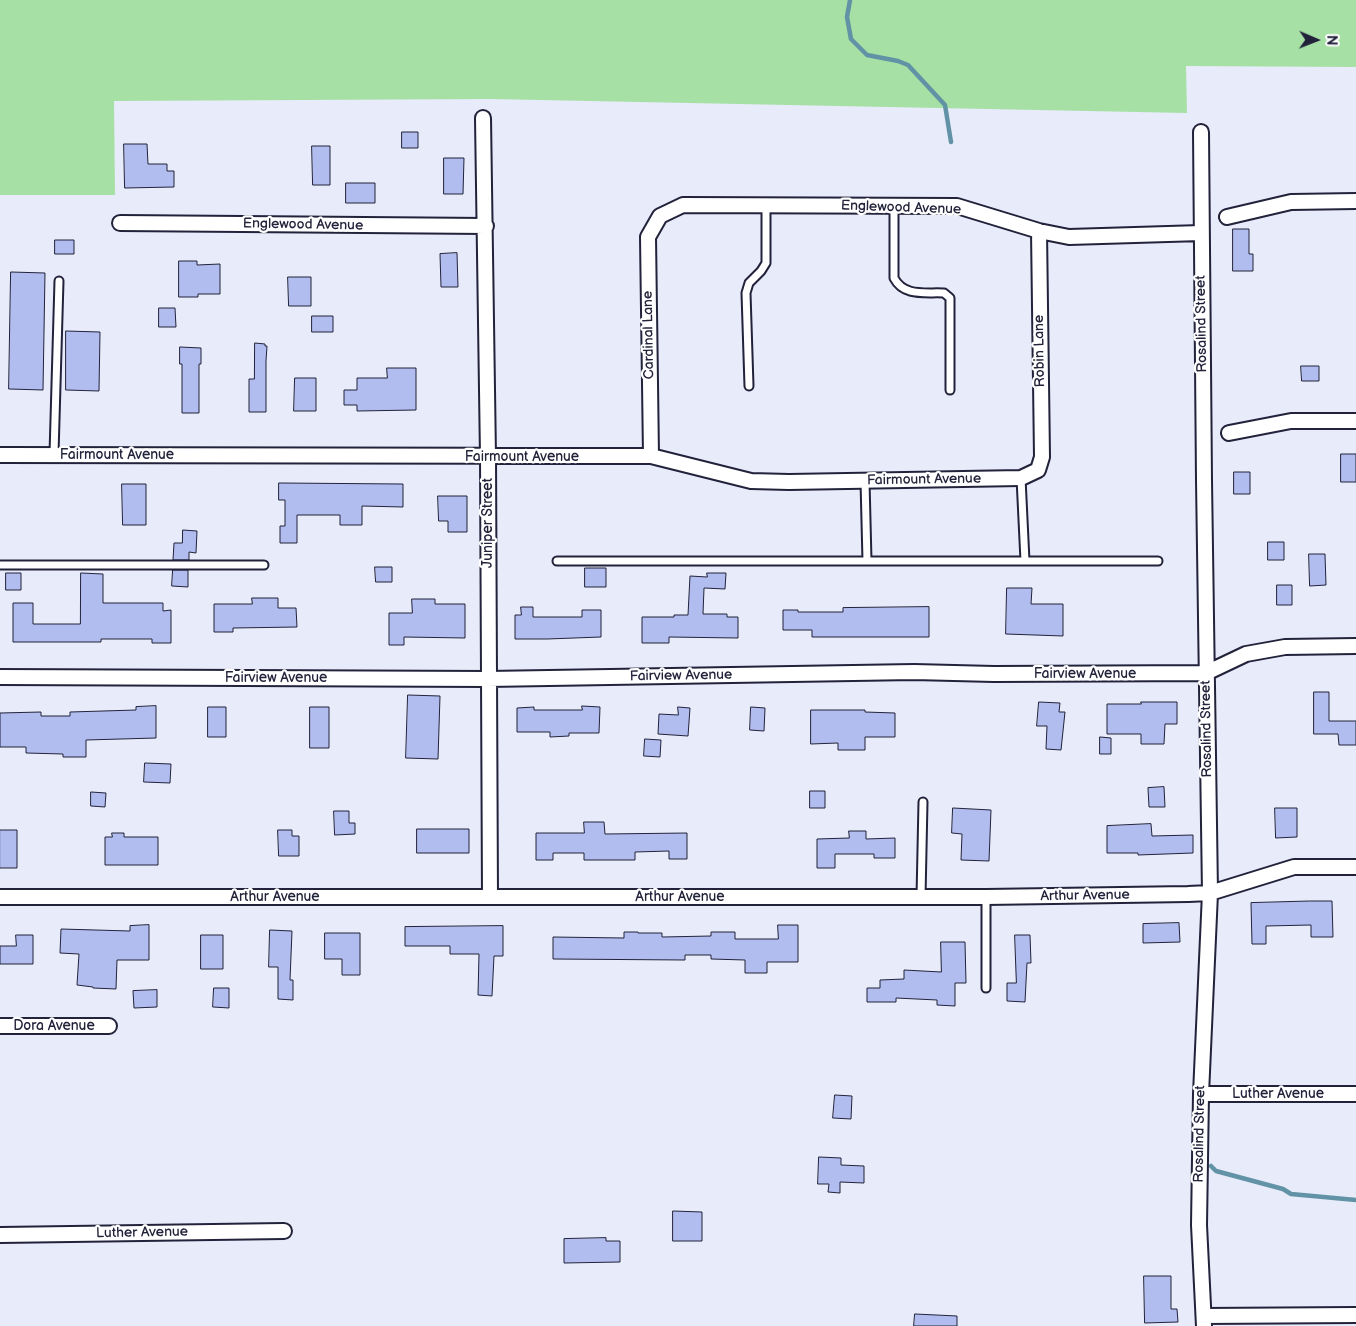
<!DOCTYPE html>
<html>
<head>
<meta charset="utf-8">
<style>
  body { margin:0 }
  #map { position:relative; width:1356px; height:1326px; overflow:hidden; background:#e7ebfa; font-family:"Balsamiq Sans",sans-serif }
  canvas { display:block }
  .north { position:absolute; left:1291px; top:15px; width:50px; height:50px; -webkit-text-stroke:4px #fff; paint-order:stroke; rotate:91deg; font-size:14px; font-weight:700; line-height:20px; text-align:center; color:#22223b }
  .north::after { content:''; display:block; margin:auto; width:18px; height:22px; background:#22223b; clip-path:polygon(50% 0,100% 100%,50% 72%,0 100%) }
</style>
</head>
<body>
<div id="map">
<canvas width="1356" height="1326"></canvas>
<div class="north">N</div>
</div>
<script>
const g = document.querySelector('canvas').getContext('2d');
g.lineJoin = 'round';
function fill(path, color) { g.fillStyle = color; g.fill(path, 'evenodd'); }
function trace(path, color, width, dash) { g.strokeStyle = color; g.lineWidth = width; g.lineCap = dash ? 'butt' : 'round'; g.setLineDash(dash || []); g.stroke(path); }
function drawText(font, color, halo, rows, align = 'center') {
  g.font = font + ' "Balsamiq Sans",sans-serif'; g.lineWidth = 4.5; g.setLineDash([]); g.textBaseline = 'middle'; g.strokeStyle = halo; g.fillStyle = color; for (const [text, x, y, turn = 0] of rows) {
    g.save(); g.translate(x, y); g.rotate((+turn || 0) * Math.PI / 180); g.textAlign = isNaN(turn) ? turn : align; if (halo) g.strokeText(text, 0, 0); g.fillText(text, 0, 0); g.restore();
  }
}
fill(new Path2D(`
  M 0,0 L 1356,0 L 1356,67 L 1186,66 L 1187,113 L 490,99 L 114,101 L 115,195 L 0,195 Z`), '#a6e0a5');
trace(new Path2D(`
  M 850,0 L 847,17 L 851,39 L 867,55 L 898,61 L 908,65 L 945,105 L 951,142
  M 1211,1166 L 1216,1171 L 1283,1189 L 1291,1194 L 1356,1200`), '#6292a5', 4.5);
const building = new Path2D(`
  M 402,132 L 418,132 L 418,148 L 402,148 Z
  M 124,144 L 147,144 L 148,164 L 167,164 L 167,171 L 174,171 L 174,187 L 125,188 Z
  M 312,146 L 330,146 L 330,185 L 313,185 Z
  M 444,158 L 464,158 L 463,194 L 444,194 Z
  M 346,183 L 375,183 L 375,203 L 346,203 Z
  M 1233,229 L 1249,229 L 1249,254 L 1253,254 L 1253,271 L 1233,271 Z
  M 55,240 L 74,240 L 74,254 L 55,254 Z
  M 457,253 L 458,287 L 441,287 L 440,254 Z
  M 179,261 L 197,261 L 197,265 L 220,264 L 220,294 L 198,294 L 198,297 L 179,297 Z
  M 11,272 L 45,273 L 43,390 L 9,389 Z
  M 288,277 L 311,277 L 311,306 L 289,306 Z
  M 159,308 L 175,308 L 176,327 L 159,327 Z
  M 312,316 L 333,316 L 333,332 L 312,332 Z
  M 66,331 L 100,332 L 99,391 L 66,390 Z
  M 255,343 L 265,344 L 265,346 L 267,346 L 266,361 L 266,412 L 249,412 L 249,379 L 254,379 Z
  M 180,347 L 201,348 L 201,364 L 199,364 L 199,413 L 182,413 L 182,364 L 180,364 Z
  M 1301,366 L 1319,366 L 1319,381 L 1302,381 Z
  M 387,368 L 416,368 L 416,410 L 357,411 L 357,405 L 344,405 L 344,390 L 357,390 L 357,378 L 387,378 Z
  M 295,378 L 316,378 L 316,411 L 294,411 Z
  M 1341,454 L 1356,454 L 1356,482 L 1341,482 Z
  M 1234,472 L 1250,472 L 1250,494 L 1234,494 Z
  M 279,483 L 403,484 L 403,507 L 362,506 L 362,525 L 340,525 L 340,515 L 297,515 L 297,543 L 280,543 L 280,526 L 285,526 L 285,500 L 279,500 Z
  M 122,484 L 146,484 L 146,525 L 123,525 Z
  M 438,496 L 467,496 L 467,532 L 448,532 L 448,521 L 439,521 Z
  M 183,530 L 197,531 L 196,553 L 189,552 L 189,560 L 173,560 L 174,543 L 182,543 Z
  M 1268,542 L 1284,542 L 1284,560 L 1268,560 Z
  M 1309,554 L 1325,554 L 1326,585 L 1310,586 Z
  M 375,567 L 392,567 L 392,582 L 376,582 Z
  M 585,568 L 606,568 L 606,587 L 585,587 Z
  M 173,570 L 188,570 L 188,587 L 172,586 Z
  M 6,573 L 21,573 L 21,590 L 6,590 Z
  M 81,573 L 103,574 L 103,603 L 163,603 L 163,611 L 171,610 L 171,643 L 152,643 L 152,639 L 101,639 L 101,642 L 13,642 L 13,603 L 33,603 L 33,624 L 80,624 Z
  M 707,573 L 726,573 L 725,589 L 704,588 L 703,614 L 727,614 L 727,617 L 738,617 L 738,638 L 669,637 L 669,643 L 642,643 L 642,617 L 674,617 L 674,615 L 688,615 L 690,576 L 707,577 Z
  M 1277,585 L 1292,585 L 1292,605 L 1277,605 Z
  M 1007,588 L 1032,588 L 1031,604 L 1063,604 L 1063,636 L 1006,634 Z
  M 252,598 L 278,598 L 278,608 L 296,608 L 297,627 L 233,628 L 233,632 L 214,632 L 214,604 L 252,604 Z
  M 412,599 L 435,599 L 435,604 L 465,604 L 465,638 L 404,637 L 404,645 L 389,645 L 389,613 L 412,613 Z
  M 521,607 L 533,607 L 533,617 L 582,617 L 582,610 L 601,610 L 601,637 L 547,639 L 515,639 L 515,615 L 521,615 Z
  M 929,607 L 929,637 L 812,637 L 812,630 L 783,630 L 783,610 L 798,610 L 798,612 L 843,612 L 843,608 Z
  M 1314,692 L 1329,692 L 1329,721 L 1356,721 L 1356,745 L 1339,745 L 1338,734 L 1314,734 Z
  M 408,695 L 440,696 L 438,759 L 406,758 Z
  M 1039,702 L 1060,703 L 1059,712 L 1065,712 L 1061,750 L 1046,749 L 1047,726 L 1037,726 Z
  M 1141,702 L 1177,702 L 1177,724 L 1165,724 L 1164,744 L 1141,744 L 1141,734 L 1107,734 L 1107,704 L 1141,704 Z
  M 156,706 L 156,738 L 86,740 L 86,757 L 63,757 L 63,754 L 26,753 L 26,747 L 0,747 L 0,713 L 41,712 L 41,716 L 70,716 L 70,712 L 136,710 L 136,707 Z
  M 582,706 L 600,707 L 599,733 L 569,733 L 569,736 L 550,737 L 550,732 L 517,732 L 517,708 L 534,707 L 534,710 L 582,710 Z
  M 208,707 L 226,707 L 226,737 L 208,737 Z
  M 310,707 L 329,707 L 329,748 L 310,748 Z
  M 678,707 L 690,708 L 688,736 L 658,734 L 659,714 L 678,715 Z
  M 751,707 L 765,708 L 764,731 L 750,730 Z
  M 811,710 L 865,710 L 865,712 L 895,713 L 895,737 L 865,737 L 865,750 L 838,750 L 838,743 L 811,744 Z
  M 1100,737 L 1111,738 L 1111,754 L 1100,754 Z
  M 645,739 L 661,740 L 660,757 L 644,756 Z
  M 145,763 L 171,764 L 170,783 L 144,782 Z
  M 1164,787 L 1165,807 L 1149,807 L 1148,788 Z
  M 810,791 L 825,791 L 825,808 L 810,808 Z
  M 91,792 L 106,793 L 105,807 L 91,806 Z
  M 953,808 L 991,810 L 989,861 L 961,860 L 962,834 L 952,833 Z
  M 1275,808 L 1297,808 L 1297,837 L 1276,838 Z
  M 334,811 L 349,811 L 349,823 L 355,823 L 355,834 L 335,835 Z
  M 584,822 L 604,822 L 605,834 L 687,833 L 687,859 L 669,859 L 669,851 L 635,852 L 635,860 L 584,860 L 584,853 L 553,853 L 553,860 L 536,860 L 536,833 L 584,833 Z
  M 1151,824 L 1152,836 L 1193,835 L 1193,853 L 1138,855 L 1138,853 L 1107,853 L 1107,826 Z
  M 417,829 L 469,829 L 469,853 L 417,853 Z
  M 0,830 L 17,830 L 17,868 L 0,868 Z
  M 278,830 L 292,830 L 292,836 L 299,836 L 299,856 L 279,856 Z
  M 849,831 L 866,831 L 866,839 L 895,838 L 895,858 L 874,858 L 874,854 L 835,854 L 835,868 L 817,868 L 817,839 L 849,838 Z
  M 112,833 L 124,833 L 124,837 L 158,837 L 158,865 L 105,865 L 105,837 L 112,837 Z
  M 1310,901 L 1332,901 L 1333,937 L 1311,937 L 1311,925 L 1266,926 L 1266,944 L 1252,944 L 1251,903 Z
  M 1179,923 L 1180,942 L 1143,943 L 1143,924 Z
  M 149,925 L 149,960 L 117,960 L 116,989 L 93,988 L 93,987 L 77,985 L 79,954 L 60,953 L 61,929 L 130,931 L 130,926 Z
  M 778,925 L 798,925 L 798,962 L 767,962 L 767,973 L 745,973 L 745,960 L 711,959 L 711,955 L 685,955 L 685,960 L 553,959 L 553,937 L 624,938 L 624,932 L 638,932 L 638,933 L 662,933 L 662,937 L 711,936 L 711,932 L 735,932 L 735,939 L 778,939 Z
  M 503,926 L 503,956 L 494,956 L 492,996 L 478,995 L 479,954 L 450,954 L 450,946 L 405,946 L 405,927 Z
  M 270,930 L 292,931 L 290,980 L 293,980 L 293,1000 L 278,999 L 278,967 L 269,967 Z
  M 325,933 L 360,933 L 360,975 L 342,975 L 342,959 L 325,959 Z
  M 16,935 L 33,935 L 33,964 L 0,964 L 0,946 L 16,946 Z
  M 201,935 L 223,935 L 223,969 L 201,969 Z
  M 1015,935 L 1030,935 L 1031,963 L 1027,963 L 1025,1002 L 1007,1001 L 1007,983 L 1016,983 Z
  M 941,942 L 965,942 L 966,983 L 955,983 L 955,1006 L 937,1005 L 937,1000 L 896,998 L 896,1002 L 867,1002 L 867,988 L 880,988 L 880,980 L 904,979 L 904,970 L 941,972 Z
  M 214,988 L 229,988 L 229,1008 L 213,1007 Z
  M 157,990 L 157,1007 L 134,1008 L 133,991 Z
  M 835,1095 L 852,1096 L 851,1119 L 833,1118 Z
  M 819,1157 L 841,1158 L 841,1165 L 864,1166 L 864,1183 L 840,1182 L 840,1193 L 828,1192 L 829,1184 L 818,1184 Z
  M 673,1211 L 702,1212 L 702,1241 L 673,1241 Z
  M 606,1238 L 606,1241 L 620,1241 L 620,1262 L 564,1263 L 564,1239 Z
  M 1144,1276 L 1171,1276 L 1171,1309 L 1177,1309 L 1178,1322 L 1145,1323 Z
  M 915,1314 L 957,1316 L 957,1326 L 914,1326 Z`);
fill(building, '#b0bdee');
trace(building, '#22223b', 1);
const service = new Path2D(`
  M 894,206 L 894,278 C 904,297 925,292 944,293 L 950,298 L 950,390
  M 749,386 L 746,293 L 749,283 L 761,271 L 766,263 L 766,205
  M 54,454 L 59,281
  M 1021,478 L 1025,561
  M 865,481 L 867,561
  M 557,561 L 1158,561
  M 0,565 L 264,565
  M 921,897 L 923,802
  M 986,988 L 986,897`);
const minor = new Path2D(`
  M 483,118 L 488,457 L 490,897
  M 1201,132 L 1204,480 L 1210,893 L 1201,1094 L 1199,1225 L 1204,1326
  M 1227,217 L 1291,202 L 1356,201
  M 120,223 L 486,226
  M 1229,433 L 1291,421 L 1356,421
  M 0,455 L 651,456 L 751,481 L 789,482 L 1021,478 L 1038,470 L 1042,457 L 1039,231
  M 651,456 L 648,237 L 660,216 L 683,205 L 957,206 L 1039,231 L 1069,237 L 1201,233
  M 0,677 L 488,679 L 914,672 L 994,674 L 1206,673 L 1246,654 L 1285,647 L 1356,646
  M 0,897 L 986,897 L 1188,894 L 1210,893 L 1294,867 L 1356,867
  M 0,1026 L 109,1026
  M 1201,1094 L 1356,1094
  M 0,1235 L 284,1231
  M 1204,1316 L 1356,1315`);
trace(service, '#22223b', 11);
trace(minor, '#22223b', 18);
trace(service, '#fff', 7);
trace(minor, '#fff', 14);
drawText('14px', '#22223b', '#fff', [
  ["Englewood Avenue",901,208,2],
  ["Englewood Avenue",303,225,1],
  ["Rosalind Street",1202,324,-91],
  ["Cardinal Lane",649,335,-91],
  ["Robin Lane",1040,351,-91],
  ["Fairmount Avenue",117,455],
  ["Fairmount Avenue",522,457],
  ["Fairmount Avenue",924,480,-1],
  ["Juniper Street",488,523,-90],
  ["Fairview Avenue",1085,674],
  ["Fairview Avenue",681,676,-1],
  ["Fairview Avenue",276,678],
  ["Rosalind Street",1207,729,-91],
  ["Arthur Avenue",1085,896,-1],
  ["Arthur Avenue",275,897],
  ["Arthur Avenue",680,897],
  ["Dora Avenue",54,1026],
  ["Luther Avenue",1278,1094],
  ["Rosalind Street",1200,1134,-89],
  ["Luther Avenue",142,1233,-1]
]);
</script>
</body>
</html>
